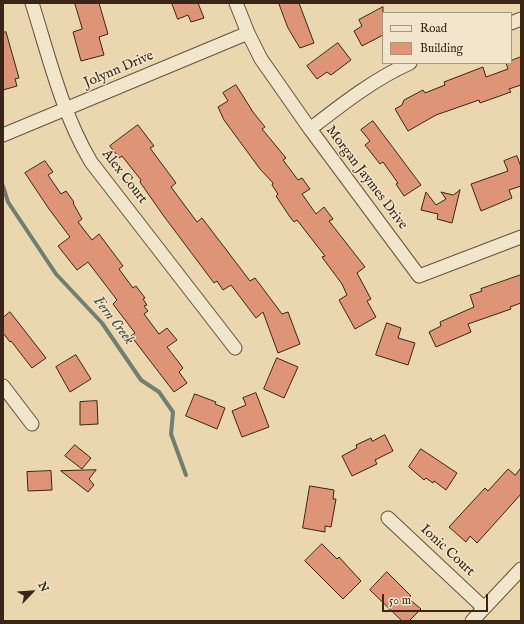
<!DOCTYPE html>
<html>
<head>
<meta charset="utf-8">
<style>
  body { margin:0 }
  #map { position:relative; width:524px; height:624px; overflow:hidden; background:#ead7af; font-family:"IM FELL English",serif }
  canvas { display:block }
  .frame { position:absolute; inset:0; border:4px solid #3a2516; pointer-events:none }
  .legend { position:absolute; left:382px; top:12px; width:130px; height:52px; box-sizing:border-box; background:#f1e5cb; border:1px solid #a89883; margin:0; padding:5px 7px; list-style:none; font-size:12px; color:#3a2516 }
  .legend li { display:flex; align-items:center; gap:8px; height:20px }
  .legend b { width:20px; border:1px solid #a89883 }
  .north { position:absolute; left:12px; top:572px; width:40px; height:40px; -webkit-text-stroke:3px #f1e5cb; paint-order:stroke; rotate:65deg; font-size:11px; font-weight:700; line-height:16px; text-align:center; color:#3a2516 }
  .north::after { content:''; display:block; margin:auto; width:14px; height:18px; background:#3a2516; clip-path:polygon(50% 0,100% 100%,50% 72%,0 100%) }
  .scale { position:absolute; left:382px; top:594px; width:106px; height:18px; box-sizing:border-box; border:2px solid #3a2516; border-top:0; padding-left:5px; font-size:12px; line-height:14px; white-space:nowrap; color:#3a2516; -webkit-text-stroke:3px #f1e5cb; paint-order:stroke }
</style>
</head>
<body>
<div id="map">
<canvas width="524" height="624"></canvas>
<div class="frame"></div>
<ul class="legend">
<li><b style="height:5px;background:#f1e5cb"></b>Road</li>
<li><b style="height:11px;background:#de9476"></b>Building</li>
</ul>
<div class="north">N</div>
<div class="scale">50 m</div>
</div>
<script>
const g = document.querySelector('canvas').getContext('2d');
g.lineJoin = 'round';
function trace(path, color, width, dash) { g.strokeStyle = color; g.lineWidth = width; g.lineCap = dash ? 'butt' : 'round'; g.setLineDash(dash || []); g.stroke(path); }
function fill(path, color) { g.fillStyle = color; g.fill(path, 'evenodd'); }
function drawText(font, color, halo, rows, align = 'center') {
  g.font = font + ' "IM FELL English",serif'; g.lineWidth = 3; g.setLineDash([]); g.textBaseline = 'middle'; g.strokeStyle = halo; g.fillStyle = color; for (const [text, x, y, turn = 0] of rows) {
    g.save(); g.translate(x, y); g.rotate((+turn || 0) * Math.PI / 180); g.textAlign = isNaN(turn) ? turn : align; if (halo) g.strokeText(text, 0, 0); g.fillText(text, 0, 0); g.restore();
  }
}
trace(new Path2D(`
  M 3,186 L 8,202 L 56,274 L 102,323 L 141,380 L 159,392 L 173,412 L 171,434 L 186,475`), '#727e70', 4);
const building = new Path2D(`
  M 75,3 L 99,3 L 108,34 L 99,37 L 104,55 L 81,61 L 73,32 L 82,29 Z
  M 172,3 L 198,3 L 204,18 L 191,22 L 188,15 L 178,19 Z
  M 279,3 L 299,3 L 314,43 L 300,48 L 288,28 Z
  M 383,7 L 383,35 L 362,46 L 354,31 L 362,26 L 359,20 Z
  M 6,32 L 19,78 L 15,79 L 17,86 L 3,90 L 3,33 Z
  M 338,43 L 351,60 L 331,75 L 327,72 L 317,79 L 307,66 Z
  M 521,57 L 521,85 L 509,89 L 511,92 L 480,103 L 479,100 L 436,115 L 408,131 L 395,109 L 402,105 L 404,100 L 423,90 L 425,93 L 445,85 L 444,82 L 483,67 L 486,77 L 508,69 L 506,63 L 511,63 L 511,61 Z
  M 236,85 L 253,112 L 265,127 L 262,129 L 286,158 L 283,160 L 298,180 L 302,178 L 310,189 L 302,194 L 316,214 L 324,207 L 333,219 L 329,221 L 365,267 L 357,273 L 371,299 L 367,301 L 376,317 L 355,329 L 339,300 L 347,295 L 342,284 L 322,257 L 325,256 L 297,220 L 294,222 L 290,217 L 276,196 L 278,194 L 272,185 L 273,183 L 260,169 L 224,120 L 218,107 L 228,101 L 223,93 Z
  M 373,121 L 421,185 L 404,196 L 396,184 L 398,183 L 383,162 L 380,164 L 365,145 L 370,141 L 361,130 Z
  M 138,125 L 154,146 L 150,148 L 176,183 L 171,187 L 197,222 L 202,218 L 250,281 L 255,278 L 282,314 L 288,312 L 300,344 L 278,353 L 263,312 L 256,318 L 231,285 L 223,290 L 217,281 L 214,283 L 163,215 L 140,182 L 141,180 L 122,156 L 119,158 L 110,146 Z
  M 517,156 L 521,167 L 521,186 L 509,190 L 512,198 L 481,211 L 471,184 L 508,171 L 504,161 Z
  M 45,161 L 53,172 L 48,175 L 61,194 L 66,191 L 74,202 L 73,203 L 82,219 L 78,222 L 92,240 L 99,234 L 123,266 L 119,269 L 133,288 L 136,286 L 145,298 L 143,299 L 147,305 L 144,306 L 148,311 L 144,314 L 159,334 L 167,328 L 177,340 L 167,347 L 183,368 L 179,372 L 187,383 L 174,392 L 131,336 L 135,333 L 113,304 L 117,300 L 88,262 L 77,270 L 58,246 L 70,237 L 49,209 L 25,173 Z
  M 460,190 L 452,223 L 437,219 L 438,214 L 421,210 L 426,192 L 436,205 L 446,199 L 441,192 L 453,195 Z
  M 521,275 L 521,303 L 510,307 L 511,309 L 468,324 L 471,332 L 436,347 L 429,332 L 441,326 L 440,322 L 474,307 L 470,295 L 482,291 L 481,289 Z
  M 10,312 L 46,358 L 32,368 L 11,341 L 10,342 L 3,333 L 3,318 Z
  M 387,323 L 401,328 L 398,338 L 415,343 L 408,365 L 376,355 Z
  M 76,355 L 91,379 L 70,392 L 56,367 Z
  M 277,358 L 298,367 L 284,398 L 264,389 Z
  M 256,393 L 269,427 L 242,437 L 232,411 L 246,405 L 243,398 Z
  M 195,394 L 216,402 L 215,404 L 225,408 L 217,429 L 186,416 Z
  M 97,401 L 98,424 L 80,425 L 80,402 Z
  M 385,435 L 393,451 L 375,460 L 377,464 L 352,476 L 342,456 L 357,448 L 356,445 L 371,438 L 372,441 Z
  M 75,445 L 91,458 L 82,469 L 65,456 Z
  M 421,449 L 457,473 L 446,490 L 434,481 L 433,483 L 426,478 L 424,480 L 409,467 Z
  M 521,468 L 521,494 L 477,543 L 470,536 L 466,542 L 449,527 L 485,488 L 488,491 L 508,469 L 515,475 Z
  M 96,470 L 89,479 L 94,485 L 88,492 L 61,471 Z
  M 51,471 L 52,490 L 28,491 L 27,472 Z
  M 310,486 L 334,490 L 333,499 L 336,499 L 331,527 L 325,526 L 325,532 L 303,528 Z
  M 322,544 L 337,559 L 339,557 L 361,581 L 343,599 L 305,561 Z
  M 387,572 L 411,596 L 408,598 L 421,609 L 409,621 L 402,621 L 370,590 Z`);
fill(building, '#de9476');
trace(building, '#3a2516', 1);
const street = new Path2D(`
  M 32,3 C 49,57 62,113 91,162 L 235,348
  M 236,3 L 248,33 L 261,59 L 310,129 L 419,276 L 521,237
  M 511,23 L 521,19
  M 310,129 C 341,105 374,79 410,63
  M 3,135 L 248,33
  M 3,386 L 32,424
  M 388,518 L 484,608
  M 472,621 L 521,569`);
trace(street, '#66523c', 15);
trace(street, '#f1e5cb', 13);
drawText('14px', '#3a2516', '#f1e5cb', [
  ["Jolynn Drive",119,70,-23],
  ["Alex Court",124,177,52],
  ["Morgan Jaymes Drive",366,178,53],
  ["Ionic Court",447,551,43]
]);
drawText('italic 15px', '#524a3c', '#f1e5cb', [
  ["Fern Creek",113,321,52]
]);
</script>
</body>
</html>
